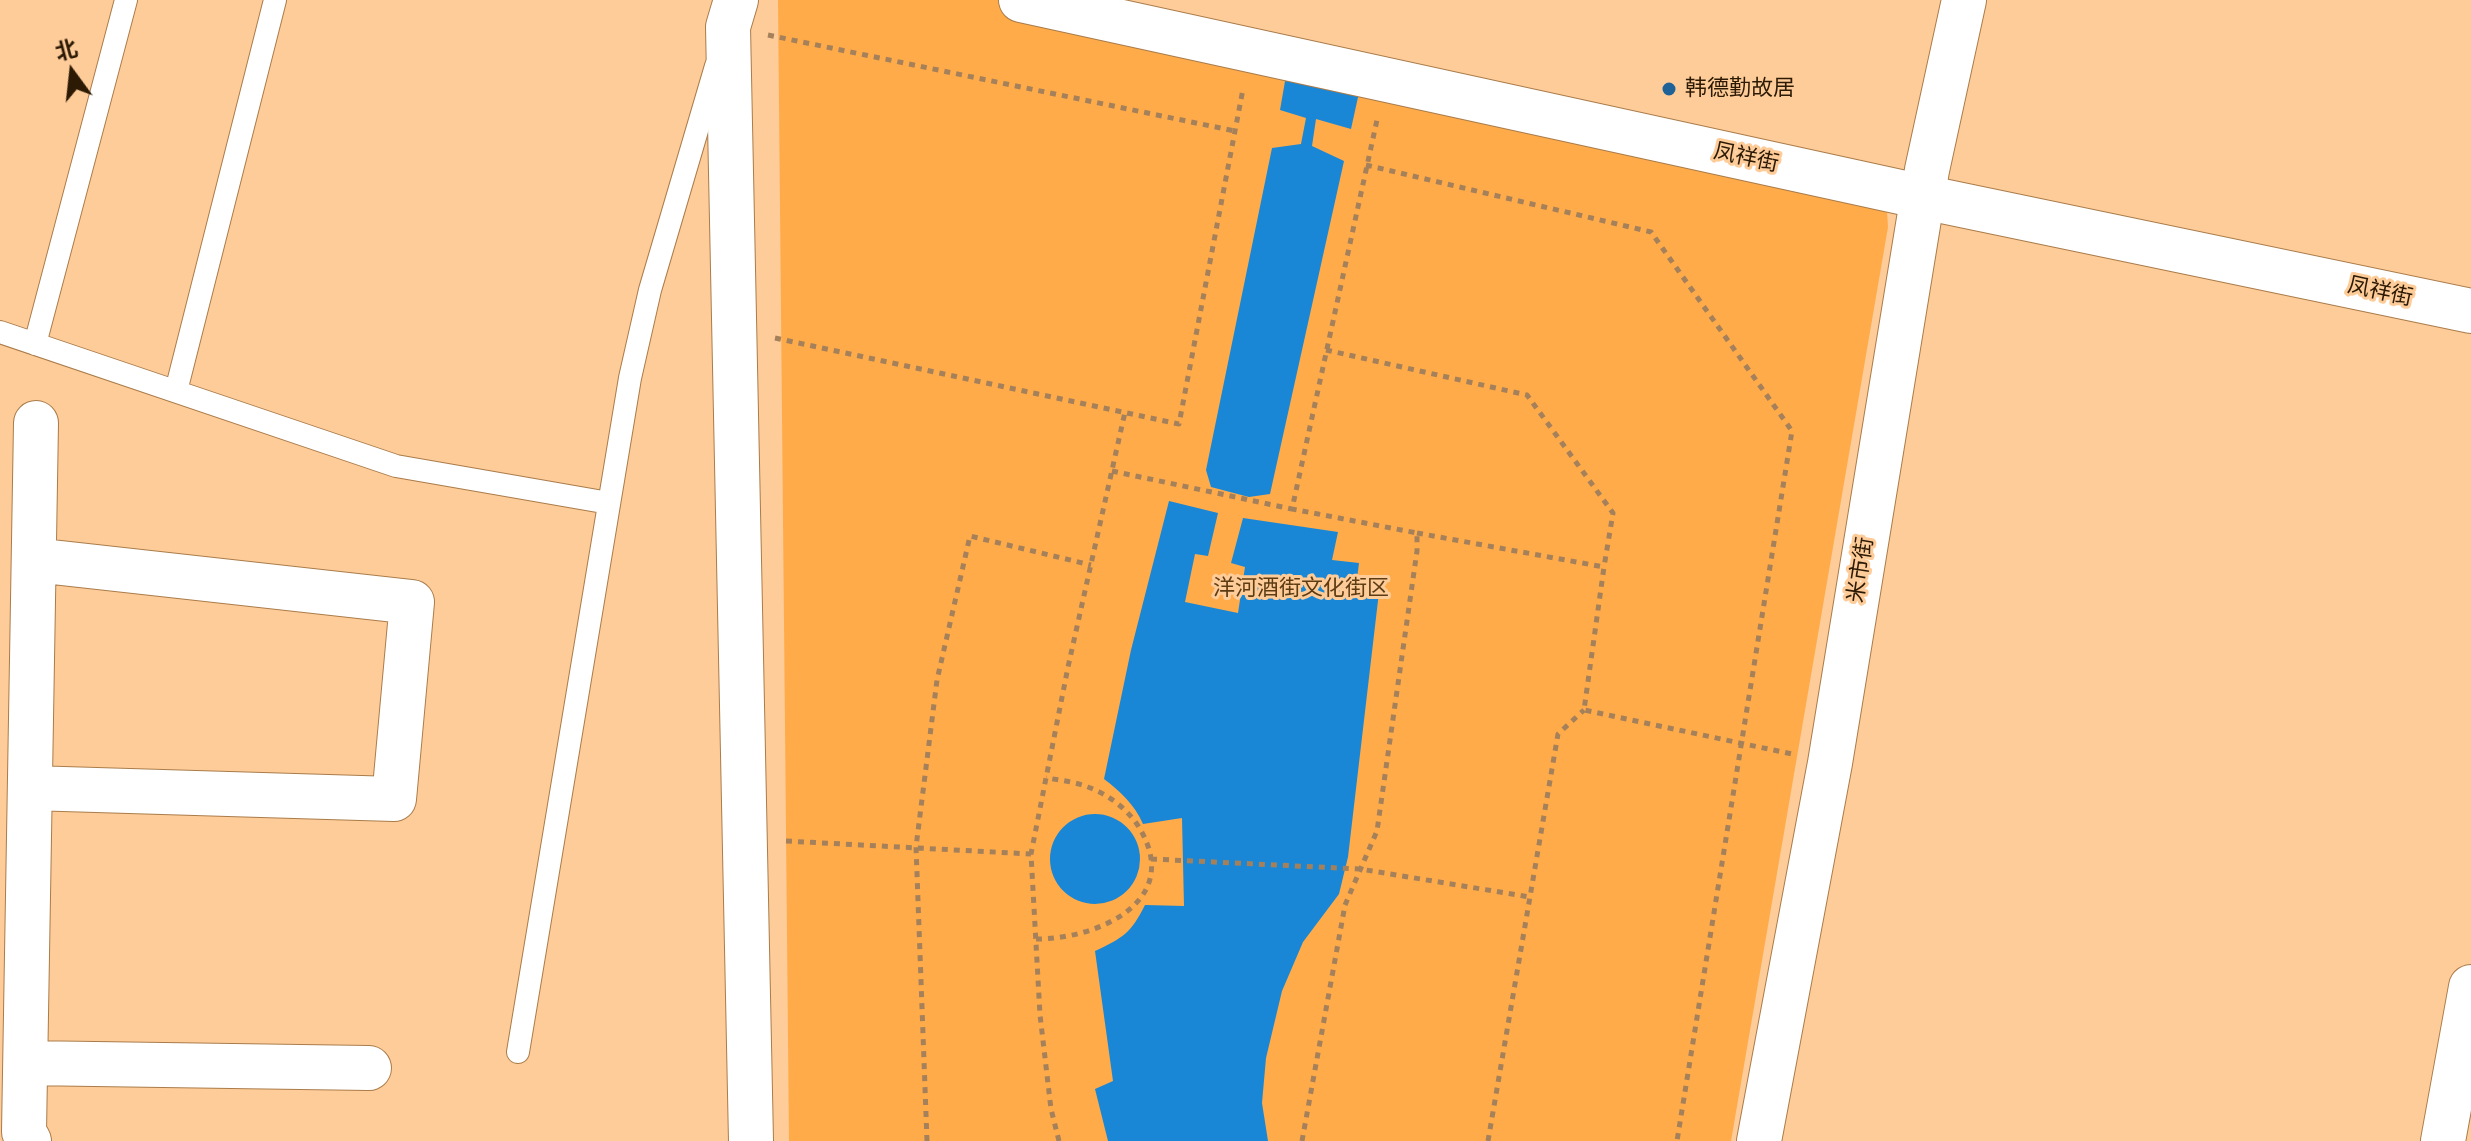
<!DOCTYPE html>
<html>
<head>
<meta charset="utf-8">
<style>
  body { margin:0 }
  #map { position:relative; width:2471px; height:1141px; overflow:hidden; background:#fecc99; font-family:"Noto Sans","Noto Sans SC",sans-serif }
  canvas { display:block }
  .north { position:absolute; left:32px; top:32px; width:80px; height:80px; -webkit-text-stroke:6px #fecc99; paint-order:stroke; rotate:345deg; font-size:22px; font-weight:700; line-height:32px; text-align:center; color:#2c1a05 }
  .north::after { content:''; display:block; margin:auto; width:28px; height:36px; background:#2c1a05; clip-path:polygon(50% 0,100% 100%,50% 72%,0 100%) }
</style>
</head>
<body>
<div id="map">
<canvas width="2471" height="1141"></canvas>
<div class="north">北</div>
</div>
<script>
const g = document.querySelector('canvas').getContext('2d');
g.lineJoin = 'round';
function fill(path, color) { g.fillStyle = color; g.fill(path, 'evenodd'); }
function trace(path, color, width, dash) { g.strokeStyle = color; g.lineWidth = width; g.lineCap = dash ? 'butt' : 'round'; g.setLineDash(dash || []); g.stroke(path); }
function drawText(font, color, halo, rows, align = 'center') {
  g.font = font + ' "Noto Sans","Noto Sans SC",sans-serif'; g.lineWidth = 6; g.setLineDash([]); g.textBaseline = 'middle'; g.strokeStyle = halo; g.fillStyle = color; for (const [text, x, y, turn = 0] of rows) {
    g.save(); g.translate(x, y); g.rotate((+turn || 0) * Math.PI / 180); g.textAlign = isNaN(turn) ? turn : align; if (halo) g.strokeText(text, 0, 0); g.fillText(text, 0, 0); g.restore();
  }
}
fill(new Path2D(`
  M 778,0 L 1028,0 L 1885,181 L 1888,227 L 1731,1141 L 789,1141 Z`), '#ffab4a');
fill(new Path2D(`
  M 1288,64 L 1362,79 L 1351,129 L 1316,119 L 1312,146 L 1344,161 L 1270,494 L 1249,497 L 1211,487 L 1206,470 L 1272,148 L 1301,144 L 1306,118 L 1280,110 Z
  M 1169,501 L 1218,513 L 1208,556 L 1195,554 L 1185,602 L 1238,613 L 1245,567 L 1231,563 L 1243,518 L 1338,532 L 1332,560 L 1359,563 L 1356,587 L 1379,592 L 1348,857 L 1339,894 L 1303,942 L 1282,991 L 1266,1058 L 1262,1103 L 1268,1141 L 1108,1141 L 1095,1089 L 1113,1081 L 1095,951 C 1123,938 1131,933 1145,905 L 1184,906 L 1182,818 L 1143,824 C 1134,804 1121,792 1104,779 L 1131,650 Z
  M1050 859a45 45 0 1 1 90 0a45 45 0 1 1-90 0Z`), '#1987d5');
const lane = new Path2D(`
  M 0,332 L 396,466 L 609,503
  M 35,344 L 126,0
  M 176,391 L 275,0
  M 518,1052 L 630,378 L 650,290 L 716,66`);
const street = new Path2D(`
  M 736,0 L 728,27 L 751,1141
  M 1021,0 L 1923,197 L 2471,311
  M 30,788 L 394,799 L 412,602 L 34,560
  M 26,1063 L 369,1068
  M 29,1141 L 24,1132 L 36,423
  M 2443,1141 L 2471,987`);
const secondary = new Path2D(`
  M 1759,1141 L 1830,763 L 1927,170 L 1964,0`);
trace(lane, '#aa7c4a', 24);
trace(street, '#aa7c4a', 46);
trace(secondary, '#aa7c4a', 46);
trace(new Path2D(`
  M 768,35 L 1235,131
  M 1366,165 L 1651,232 L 1792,431 L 1677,1141
  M 775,338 L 1179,424 L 1243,89
  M 1326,350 L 1527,395 L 1613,513 L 1604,567
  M 1112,471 L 1292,509
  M 1417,533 L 1604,567 L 1584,710 L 1792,754
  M 786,841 L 1031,854
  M 1151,859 L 1360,869 L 1530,897
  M 1036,939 C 1097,939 1183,902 1140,829 C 1130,811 1108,794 1088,787 C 1075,782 1060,780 1046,778
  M 927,1141 L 916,847 L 937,680 L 970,536 L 1091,565
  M 1059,1141 L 1051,1109 L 1040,1015 L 1031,854 L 1068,667 L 1125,412
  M 1302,1141 L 1345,905 L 1377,831 L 1417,551 L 1417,533 L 1292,509 L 1377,120
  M 1488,1141 L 1558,734 L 1584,710`), '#a5815b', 5, [6, 6]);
trace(lane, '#fff', 22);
trace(street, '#fff', 44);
trace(secondary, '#fff', 44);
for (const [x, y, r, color] of [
  [1669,89,8,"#1e6297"]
]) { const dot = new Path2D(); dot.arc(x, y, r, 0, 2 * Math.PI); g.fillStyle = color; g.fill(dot); trace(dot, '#fecc99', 3); }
drawText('22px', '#2c1a05', '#fecc99', [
  ["韩德勤故居",1685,89]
], 'left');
drawText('22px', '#2c1a05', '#fecc99', [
  ["凤祥街",1746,158,12],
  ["凤祥街",2380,292,12],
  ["米市街",1861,570,-81]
]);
drawText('22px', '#5d3b13', '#fecc99', [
  ["洋河酒街文化街区",1301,589]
]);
</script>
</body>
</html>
